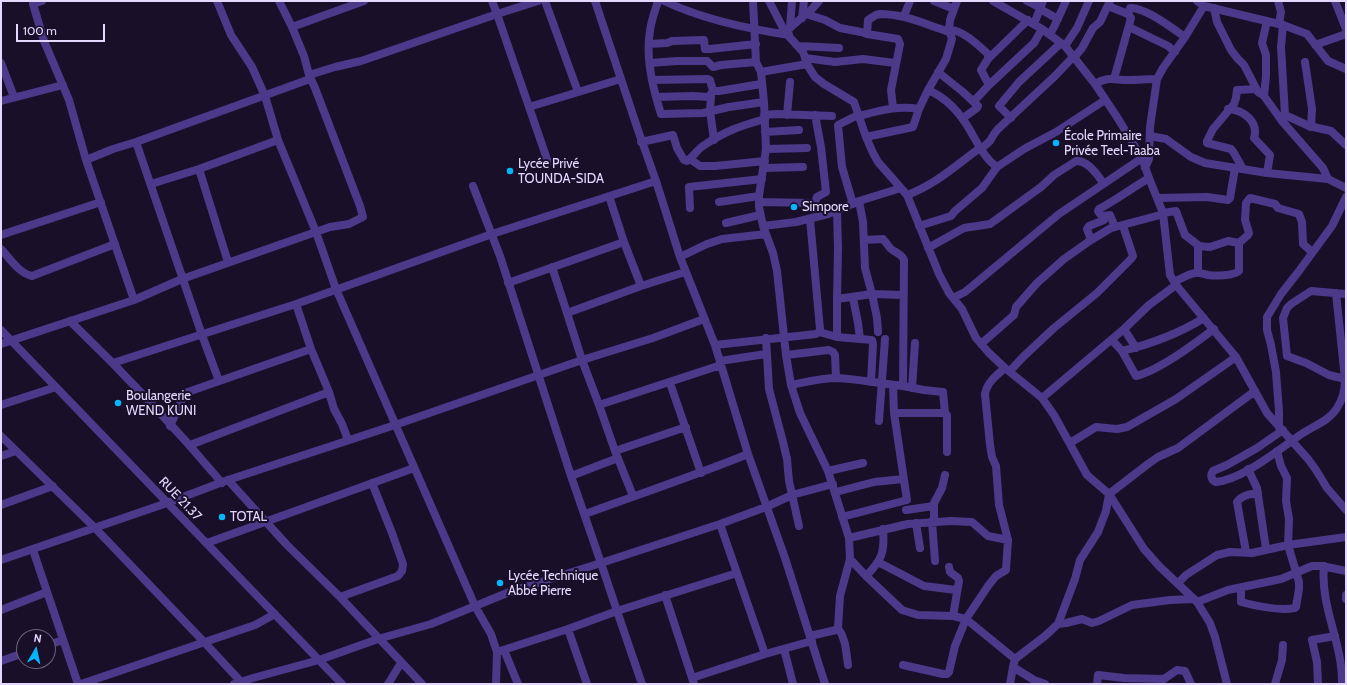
<!DOCTYPE html>
<html>
<head>
<meta charset="utf-8">
<style>
  body { margin:0 }
  #map { position:relative; width:1347px; height:685px; overflow:hidden; background:#190f29; font-family:Cabin,sans-serif }
  canvas { display:block }
  .frame { position:absolute; inset:0; border:2px solid #e4d8ff; pointer-events:none }
  .north { position:absolute; left:16px; top:629px; width:40px; height:40px; box-sizing:border-box; background:#190f29; border:1px solid #6a5f7f; border-radius:50%; rotate:9deg; font-size:11px; font-weight:700; line-height:16px; text-align:center; color:#e4d8ff }
  .north::after { content:''; display:block; margin:auto; width:14px; height:18px; background:#04b5ff; clip-path:polygon(50% 0,100% 100%,50% 72%,0 100%) }
  .scale { position:absolute; left:16px; top:24px; width:89px; height:18px; box-sizing:border-box; border:2px solid #e4d8ff; border-top:0; padding-left:5px; font-size:12px; line-height:14px; white-space:nowrap; color:#e4d8ff; -webkit-text-stroke:3px #190f29; paint-order:stroke }
</style>
</head>
<body>
<div id="map">
<canvas width="1347" height="685"></canvas>
<div class="frame"></div>
<div class="north">N</div>
<div class="scale">100 m</div>
</div>
<script>
const g = document.querySelector('canvas').getContext('2d');
g.lineJoin = 'round';
function trace(path, color, width, dash) { g.strokeStyle = color; g.lineWidth = width; g.lineCap = dash ? 'butt' : 'round'; g.setLineDash(dash || []); g.stroke(path); }
function drawText(font, color, halo, rows, align = 'center') {
  g.font = font + ' Cabin,sans-serif'; g.lineWidth = 4; g.setLineDash([]); g.textBaseline = 'middle'; g.strokeStyle = halo; g.fillStyle = color; for (const [text, x, y, turn = 0] of rows) {
    g.save(); g.translate(x, y); g.rotate((+turn || 0) * Math.PI / 180); g.textAlign = isNaN(turn) ? turn : align; if (halo) g.strokeText(text, 0, 0); g.fillText(text, 0, 0); g.restore();
  }
}
trace(new Path2D(`
  M 42,1 L 33,4 L 44,41 L 69,100 L 86,160 L 134,300
  M 217,1 L 231,35 L 252,67 L 265,96 L 278,140 L 316,232 L 336,289 L 475,606 L 491,634 L 497,652 L 496,684
  M 492,1 L 497,14 L 538,1
  M 545,1 L 578,92
  M 595,1 L 639,133 L 656,181 L 680,257 L 715,345 L 748,454 L 785,558 L 825,684
  M 658,1 C 655,11 651,21 650,31 C 645,58 653,89 661,114 L 703,113 L 729,107 L 764,102
  M 664,1 C 702,19 748,29 789,35
  M 753,1 L 756,62 L 761,72 L 764,102 L 766,149 L 759,196 L 759,207 L 763,226 L 773,253 L 777,271 L 786,355 L 791,385 L 800,413 L 828,471 L 849,538 L 850,559 L 840,596 L 838,628 L 836,630 L 810,636
  M 769,1 L 785,32 L 803,52 L 808,66 L 815,77 L 824,84 L 854,102 L 866,137 L 873,153 L 878,162 L 907,195 L 939,274 L 949,293 L 962,309 L 976,338 L 989,353 L 1005,368 L 1042,398 L 1054,415 L 1087,475 L 1109,494 L 1144,549 L 1159,566 L 1197,602 L 1210,623 L 1215,637 L 1227,684
  M 934,1 L 954,9
  M 993,1 L 1042,29 L 1065,46 L 1095,84 L 1117,117 L 1142,158 L 1149,178 L 1163,213 L 1170,275 L 1176,285 L 1236,357 L 1267,413 L 1308,459 L 1316,470 L 1327,488 L 1346,510
  M 1027,1 L 1041,8
  M 1197,1 L 1204,6 L 1283,25 L 1307,34 L 1328,61 L 1346,69
  M 1278,1 L 1281,12 L 1279,24
  M 1335,1 L 1346,29
  M 1108,6 L 1128,14 L 1131,18 L 1114,79
  M 1214,8 L 1217,22 L 1231,50 L 1238,59 L 1244,65 L 1258,92 L 1264,96 L 1282,121 L 1323,168 L 1328,179 L 1346,188
  M 1040,9 L 1058,19
  M 806,14 L 825,20 L 840,28 L 861,32 L 867,34 L 898,39 L 900,44 L 891,90 L 893,108
  M 1128,14 L 1130,8 C 1145,7 1173,29 1185,37
  M 904,16 L 910,1
  M 802,18 L 804,1
  M 1034,24 L 1043,1
  M 292,27 L 364,1
  M 1129,27 L 1168,46 L 1175,52
  M 790,28 L 792,1
  M 949,30 C 962,29 979,46 988,54 L 988,59 L 981,70 L 989,85
  M 785,32 L 812,9 L 819,1
  M 867,34 L 868,20 L 876,15 L 880,14 C 906,14 926,25 950,32
  M 1050,34 L 1054,27 L 1066,1
  M 649,44 L 667,43 L 672,41 L 704,40 L 705,49 L 710,49 L 756,44
  M 1315,45 L 1346,34
  M 799,46 L 839,48
  M 1065,46 L 1077,28 L 1089,1
  M 805,58 L 835,62 L 863,59 L 895,63
  M 1074,58 L 1082,48 L 1093,28 L 1100,22 L 1110,1
  M 988,59 L 1028,20
  M 1305,62 L 1312,109 L 1311,127
  M 1,63 L 14,97
  M 650,63 L 677,61 L 707,61 L 713,67 L 721,65 L 756,62
  M 761,72 L 807,64
  M 938,72 L 963,92 L 978,106 L 977,108 L 963,118
  M 309,75 L 335,67 L 361,61 L 497,14 L 548,162
  M 652,80 L 708,79 L 710,80 L 713,91 L 719,91 L 761,84
  M 1095,84 C 1108,76 1114,80 1128,80 C 1138,80 1147,79 1157,79
  M 928,90 C 947,98 961,114 971,132 C 978,144 985,159 997,167 L 1024,149 L 1056,132 L 1105,100
  M 711,96 L 710,111 L 714,140
  M 1264,96 L 1266,76 L 1266,55 L 1262,43 L 1267,21
  M 656,97 L 692,96 L 709,97 L 713,91
  M 1,101 L 63,85
  M 974,101 L 989,85 L 1034,43 L 1042,29
  M 529,107 L 621,79
  M 1228,109 C 1243,110 1259,121 1254,138 L 1270,155 L 1267,173
  M 764,115 L 777,114 L 832,116
  M 787,115 L 790,82
  M 1285,115 L 1309,126 L 1331,131 L 1346,145
  M 859,116 C 879,111 898,105 919,109
  M 1011,118 L 999,106 L 1019,82 L 1061,43
  M 1282,121 L 1285,115 L 1281,47 L 1283,25
  M 765,132 L 799,130
  M 1150,136 L 1166,139 L 1191,157 L 1205,163 L 1267,173 L 1328,179
  M 866,137 L 913,127 L 919,109 L 928,90 L 946,59 L 952,39 L 949,30 L 950,20 L 957,1
  M 136,142 L 202,335 L 219,381
  M 641,142 L 673,135 L 677,148 L 684,160 L 687,161 C 693,157 697,150 703,146 C 725,131 740,126 765,119
  M 766,149 L 807,148
  M 981,149 L 990,141 L 994,134 L 998,129 L 1055,76 L 1073,57
  M 690,159 L 700,166 L 715,166 L 765,161
  M 86,160 L 113,149 L 136,142 L 310,79
  M 764,168 L 803,167
  M 1145,168 L 1149,159 L 1150,127 L 1157,79 L 1163,68 L 1185,37 L 1204,6
  M 199,169 L 228,262
  M 1243,169 L 1234,153 L 1231,149 L 1207,143 L 1207,141 L 1213,129 L 1234,104 L 1236,98 L 1237,90 L 1256,89
  M 151,184 L 199,169 L 278,140
  M 907,195 C 935,185 956,165 980,148
  M 609,196 L 624,242 L 641,286 L 685,272
  M 1157,198 L 1207,197 L 1228,200 L 1230,198 L 1235,168
  M 859,201 L 863,222 L 865,268 L 872,294 L 903,295
  M 719,202 L 759,196
  M 759,202 L 812,203 L 815,202 L 817,197 L 826,192 L 821,147 L 815,115
  M 853,204 L 842,167 L 838,125 L 858,115
  M 690,208 L 689,187 L 762,179
  M 837,211 L 838,248 L 837,299 L 872,294 L 877,318 L 878,332
  M 1163,213 L 1176,211 L 1185,235 L 1198,245 L 1198,273
  M 1104,216 L 1110,215 L 1115,227
  M 726,223 L 760,215
  M 763,226 L 796,222 L 828,214 L 859,201 L 901,188
  M 919,226 L 951,216 L 955,211 L 982,188 L 997,167
  M 1,235 L 101,202
  M 1091,240 L 1087,229 L 1089,226 L 1104,220 L 1105,218 L 1100,214 L 1098,211 L 1099,209 C 1116,200 1132,188 1149,178
  M 1198,246 L 1210,247 L 1228,241 L 1239,243
  M 928,248 L 964,228 L 990,224 L 1041,187 L 1054,175 L 1076,161 C 1087,160 1098,175 1103,183
  M 1,249 C 10,259 19,273 32,276 L 115,244
  M 680,257 L 707,244 L 722,239 L 766,234
  M 552,267 L 567,313
  M 1174,282 C 1181,279 1188,274 1195,273 C 1199,272 1203,274 1208,275 C 1216,276 1233,276 1239,271 L 1239,243 L 1248,235 L 1249,233 L 1245,220 L 1246,203 L 1250,198 L 1275,204 L 1278,208 L 1299,214 L 1302,222 L 1303,244 L 1312,252
  M 508,283 L 624,242
  M 853,298 L 858,323 L 860,339
  M 953,298 L 965,292 L 1059,214 L 1142,158
  M 837,299 L 837,337
  M 296,304 L 311,349 L 329,392 L 334,409 L 342,424 L 348,440
  M 70,321 C 123,372 174,426 222,483
  M 1124,329 L 1136,348
  M 1,330 L 342,684
  M 819,332 L 837,337 L 872,340 L 873,344 L 871,382
  M 766,338 L 769,389 L 783,442 L 787,459 L 789,481 L 799,526
  M 1112,340 L 1122,351 L 1136,376 C 1160,370 1194,344 1214,329
  M 1,344 L 134,300 L 182,279 L 330,227 L 349,224 L 363,217 L 360,206 L 315,88 L 309,75 L 304,56 L 292,27 L 279,1
  M 981,344 L 1014,315 L 1016,307 L 1037,283 L 1064,259 L 1091,240 L 1111,228 L 1164,214
  M 715,345 L 816,334 L 819,332 L 820,329 L 810,219
  M 1122,351 C 1151,344 1178,334 1204,318
  M 786,355 L 829,350 L 833,352 L 835,355 L 836,378
  M 720,361 L 766,354
  M 113,363 L 296,304 L 492,234 L 656,181
  M 1010,371 L 1023,357 L 1054,328 L 1097,293 L 1131,259 L 1133,256 L 1123,226
  M 1345,379 L 1329,375 L 1306,363 L 1287,356 L 1283,318 L 1287,308 L 1291,304 L 1311,291 L 1346,294
  M 670,383 L 701,473
  M 791,385 C 806,382 822,378 837,378 C 859,379 881,384 903,386 L 904,260 C 902,254 896,253 891,249 C 888,246 886,242 883,239 L 864,240
  M 903,386 L 924,390 L 943,392 L 945,413
  M 912,388 L 915,343
  M 1042,398 L 1124,329 L 1149,305 L 1176,285
  M 1,405 L 56,387
  M 599,405 L 721,365
  M 894,413 L 945,413 L 947,415 L 947,452
  M 879,421 L 885,339
  M 170,426 L 185,393 L 311,349
  M 1279,427 L 1279,411 L 1276,372 L 1271,345 L 1267,330 L 1267,317 L 1281,294 L 1299,271 L 1332,226 L 1346,197
  M 1283,430 L 1257,448 L 1227,465 L 1213,471 C 1210,475 1211,480 1216,482 C 1244,479 1279,449 1303,433 C 1315,425 1329,421 1337,408 C 1343,399 1345,389 1345,379 L 1336,293
  M 1,436 L 95,528 L 205,643 L 243,684
  M 1070,443 L 1096,427 L 1117,429 L 1127,427 L 1176,399 L 1236,357
  M 190,445 L 329,392
  M 615,451 L 599,405 L 582,360 L 567,313 L 641,286
  M 1,456 L 16,451
  M 1248,469 L 1257,488 L 1266,549
  M 828,471 L 863,463
  M 571,476 L 618,458
  M 228,480 L 287,545 L 340,597 L 422,684
  M 836,492 L 874,482 L 903,479
  M 633,496 L 615,451 L 686,427
  M 1,505 L 53,486
  M 906,510 L 934,506
  M 585,514 C 639,494 694,476 748,454
  M 842,517 L 907,500 L 894,413 L 893,385
  M 932,521 L 935,561
  M 934,521 L 934,503 L 942,488 L 945,475
  M 916,523 L 920,548
  M 720,524 L 765,654
  M 849,538 L 908,524 L 951,521 L 972,522 L 988,536 L 1008,540
  M 207,543 L 414,468
  M 33,550 L 78,684
  M 1246,552 L 1237,502 C 1242,495 1250,494 1258,493
  M 850,559 L 866,576 L 902,610 L 918,615 L 953,616 L 966,619 L 1015,659 L 1013,667 L 1034,680 L 1045,684
  M 1,560 L 167,503 L 228,480 L 395,425 L 582,360 L 653,338 L 704,319
  M 878,562 L 924,586 L 956,590
  M 1324,566 C 1320,606 1342,642 1342,681
  M 949,567 L 950,572 L 958,578 L 959,581 L 953,616
  M 866,576 C 882,560 885,552 883,529
  M 1178,583 L 1186,575 L 1217,555 L 1230,552 L 1252,553 L 1288,545 L 1346,537
  M 1241,588 L 1241,602 C 1256,606 1279,611 1295,608 L 1296,607 L 1299,589 L 1299,582 L 1288,545 L 1289,519 L 1286,501 L 1287,478 L 1281,466 L 1277,451
  M 665,595 L 694,684
  M 1346,595 L 1346,599
  M 340,597 L 398,576 L 402,571 L 403,564 L 392,533 L 372,483
  M 1197,602 L 1228,590 L 1281,579 L 1312,566 L 1322,566 L 1346,571
  M 1,610 L 47,592
  M 1058,624 L 1075,579 L 1080,560 L 1098,532 L 1106,511 L 1109,494 L 1148,464 L 1158,457 L 1178,448 L 1255,391
  M 838,628 C 846,639 846,651 848,665
  M 568,629 L 587,684
  M 48,645 L 63,640
  M 784,649 L 793,684
  M 504,650 L 518,684
  M 497,652 L 568,629 L 617,611 L 601,563 L 720,524 L 766,507 L 792,495 L 833,484
  M 1015,659 L 1045,636 L 1058,624 L 1066,623 L 1082,619 L 1092,623 L 1099,621 L 1132,605 L 1170,600 L 1194,599
  M 1,661 L 24,653
  M 903,665 L 943,674 L 947,674 L 949,672 L 955,646 L 966,619 L 988,586 L 996,576 L 1006,570 L 1008,540 L 999,505 L 996,466 L 992,457 L 990,445 L 985,394 C 987,382 997,375 1005,368
  M 692,678 L 765,654 L 812,641
  M 81,684 L 255,625 L 275,614
  M 234,684 L 253,678 L 319,660 L 378,639 L 431,624 L 512,591 L 601,563 L 571,476 L 500,256 L 473,186
  M 388,684 L 401,663
  M 642,684 L 617,611 L 737,573
  M 1010,684 L 1013,667
  M 1097,684 L 1098,675 L 1124,678 L 1164,679 L 1177,670 L 1185,671 L 1191,684
  M 1275,684 L 1282,660 L 1283,645
  M 1318,684 L 1317,662 L 1312,640 L 1335,636`), '#4c398a', 8);
for (const [x, y, r, color] of [
  [1056,143,4,"#04b5ff"],
  [510,171,4,"#04b5ff"],
  [794,207,4,"#04b5ff"],
  [118,403,4,"#04b5ff"],
  [222,517,4,"#04b5ff"],
  [500,583,4,"#04b5ff"]
]) { const dot = new Path2D(); dot.arc(x, y, r, 0, 2 * Math.PI); g.fillStyle = color; g.fill(dot); trace(dot, '#190f29', 1.5); }
drawText('13px', '#e4d8ff', '#190f29', [
  ["École Primaire",1064,136],
  ["Privée Teel-Taaba",1064,151],
  ["Lycée Privé",518,164],
  ["TOUNDA-SIDA",518,179],
  ["Simpore",802,207],
  ["Boulangerie",126,396],
  ["WEND KUNI",126,411],
  ["TOTAL",230,517],
  ["Lycée Technique",508,576],
  ["Abbé Pierre",508,591]
], 'left');
drawText('13px', '#e4d8ff', '#190f29', [
  ["RUE 21.37",180,499,46]
]);
</script>
</body>
</html>
